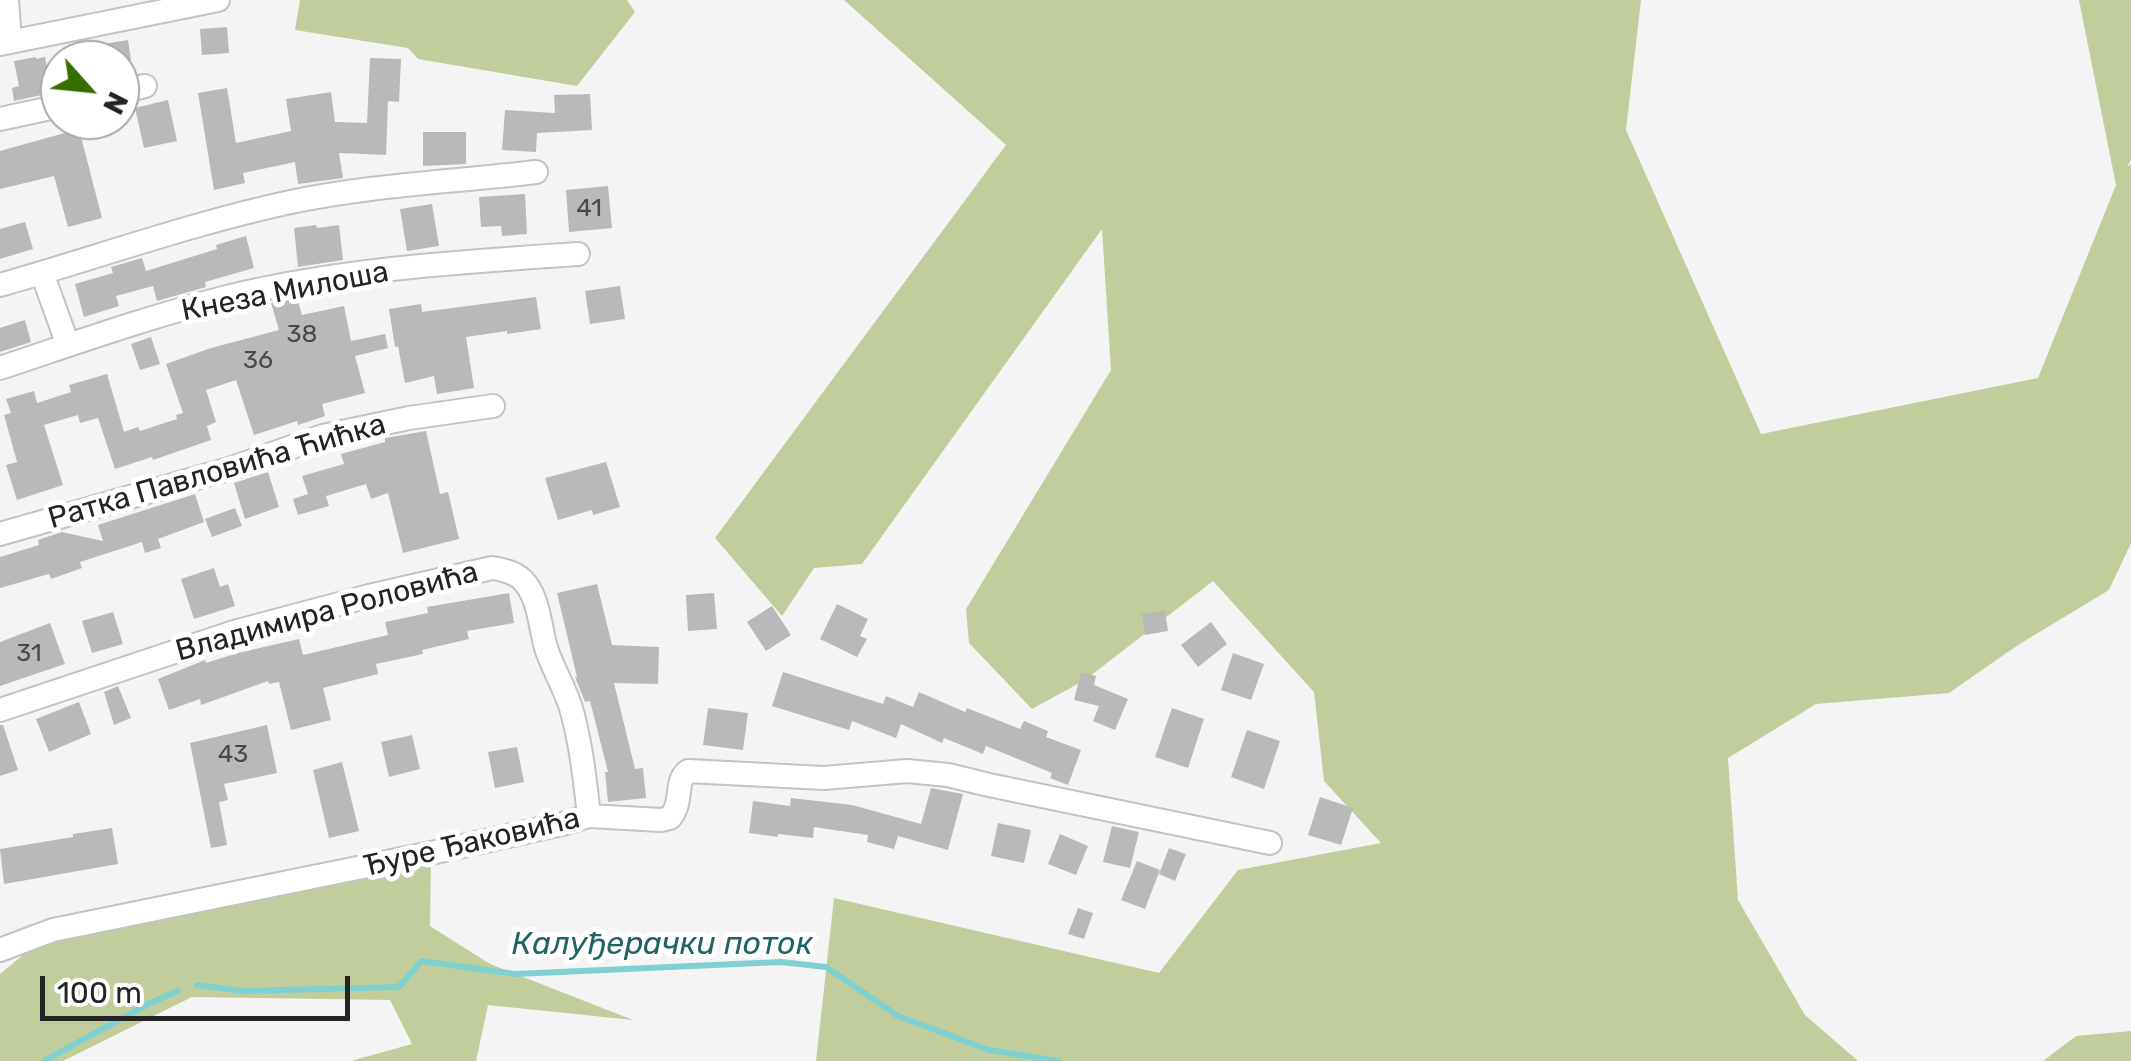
<!DOCTYPE html>
<html>
<head>
<meta charset="utf-8">
<style>
  body { margin:0 }
  #map { position:relative; width:2131px; height:1061px; overflow:hidden; background:#f4f4f5; font-family:Rubik,sans-serif }
  canvas { display:block }
  .north { position:absolute; left:40px; top:40px; width:100px; height:100px; box-sizing:border-box; background:#fff; border:2px solid #a7a7a8; border-radius:50%; rotate:117deg; font-size:28px; font-weight:700; line-height:40px; text-align:center; color:#242425 }
  .north::after { content:''; display:block; margin:auto; width:35px; height:45px; background:#356f00; clip-path:polygon(50% 0,100% 100%,50% 72%,0 100%) }
  .scale { position:absolute; left:40px; top:976px; width:310px; height:45px; box-sizing:border-box; border:5px solid #242425; border-top:0; padding-left:12px; font-size:30px; line-height:35px; white-space:nowrap; color:#242425; -webkit-text-stroke:8px #fff; paint-order:stroke }
</style>
</head>
<body>
<div id="map">
<canvas width="2131" height="1061"></canvas>
<div class="north">N</div>
<div class="scale">100 m</div>
</div>
<script>
const g = document.querySelector('canvas').getContext('2d');
g.lineJoin = 'round';
function fill(path, color) { g.fillStyle = color; g.fill(path, 'evenodd'); }
function trace(path, color, width, dash) { g.strokeStyle = color; g.lineWidth = width; g.lineCap = dash ? 'butt' : 'round'; g.setLineDash(dash || []); g.stroke(path); }
function drawText(font, color, halo, rows, align = 'center') {
  g.font = font + ' Rubik,sans-serif'; g.lineWidth = 10; g.setLineDash([]); g.textBaseline = 'middle'; g.strokeStyle = halo; g.fillStyle = color; for (const [text, x, y, turn = 0] of rows) {
    g.save(); g.translate(x, y); g.rotate((+turn || 0) * Math.PI / 180); g.textAlign = isNaN(turn) ? turn : align; if (halo) g.strokeText(text, 0, 0); g.fillText(text, 0, 0); g.restore();
  }
}
fill(new Path2D(`
  M 300,0 L 627,0 L 635,12 L 577,86 L 418,59 L 408,48 L 295,30 Z
  M 844,0 L 1641,0 L 1626,130 L 1761,434 L 2038,378 L 2116,185 L 2079,0 L 2131,0 L 2131,160 L 2127,167 L 2131,164 L 2131,543 L 2109,590 L 2018,645 L 1949,693 L 1816,704 L 1728,758 L 1738,900 L 1805,1015 L 1858,1061 L 816,1061 L 834,898 L 1159,973 L 1238,870 L 1381,843 L 1324,781 L 1314,692 L 1213,581 L 1085,680 L 1032,709 L 969,643 L 966,609 L 1111,370 L 1102,229 L 862,564 L 814,568 L 782,616 L 715,538 L 1006,145 Z
  M 431,853 L 430,926 L 490,964 L 633,1020 L 488,1005 L 476,1061 L 351,1061 L 412,1044 L 390,1000 L 192,997 L 63,1061 L 0,1061 L 0,974 L 53,930 Z
  M 2131,1031 L 2131,1061 L 2043,1061 L 2076,1036 Z`), '#c1ce9b');
trace(new Path2D(`
  M 197,985 L 242,991 L 399,987 L 421,961 L 515,974 L 781,962 L 826,967 L 898,1016 L 989,1050 L 1058,1061
  M 44,1061 L 150,1003 L 178,991`), '#7fd0d1', 6);
fill(new Path2D(`
  M 227,27 L 229,53 L 202,55 L 200,29 Z
  M 128,40 L 131,60 L 99,60 L 97,45 Z
  M 36,57 L 36,59 L 45,57 L 51,93 L 14,101 L 12,88 L 19,86 L 14,61 Z
  M 370,58 L 401,59 L 399,102 L 388,101 L 386,155 L 339,153 L 343,178 L 298,184 L 295,162 L 243,173 L 245,183 L 214,190 L 198,93 L 227,88 L 236,143 L 291,131 L 286,99 L 331,92 L 335,122 L 367,123 Z
  M 590,94 L 592,130 L 537,133 L 536,152 L 502,150 L 505,110 L 555,113 L 554,95 Z
  M 168,100 L 177,141 L 144,148 L 135,108 Z
  M 79,129 L 102,218 L 68,227 L 54,176 L 0,189 L 0,151 Z
  M 423,132 L 466,132 L 466,164 L 423,166 Z
  M 608,186 L 612,228 L 569,232 L 566,190 Z
  M 525,194 L 527,234 L 502,236 L 501,226 L 481,227 L 479,197 Z
  M 432,204 L 439,246 L 407,251 L 400,209 Z
  M 25,222 L 33,249 L 0,259 L 0,229 Z
  M 316,225 L 317,228 L 339,225 L 343,260 L 298,267 L 294,228 Z
  M 246,236 L 254,268 L 205,282 L 206,287 L 157,301 L 153,286 L 116,296 L 119,306 L 84,317 L 75,284 L 113,273 L 111,267 L 142,258 L 146,271 L 217,249 L 216,245 Z
  M 620,286 L 625,319 L 590,324 L 585,291 Z
  M 536,297 L 541,329 L 507,334 L 507,331 L 466,337 L 474,388 L 437,394 L 434,376 L 405,383 L 398,346 L 395,347 L 389,309 L 421,304 L 422,312 Z
  M 297,298 L 302,315 L 344,306 L 351,341 L 385,334 L 388,348 L 355,356 L 365,393 L 322,404 L 325,416 L 298,425 L 297,421 L 254,435 L 236,380 L 206,390 L 216,422 L 207,426 L 211,440 L 153,460 L 152,457 L 115,469 L 98,418 L 80,423 L 78,415 L 44,425 L 63,485 L 17,500 L 6,465 L 17,462 L 4,415 L 11,413 L 6,399 L 34,391 L 37,403 L 71,392 L 69,385 L 107,374 L 124,432 L 138,427 L 140,431 L 177,419 L 176,415 L 183,413 L 166,364 L 211,348 L 279,330 L 271,303 Z
  M 25,320 L 31,342 L 0,352 L 0,328 Z
  M 151,337 L 160,364 L 140,370 L 131,344 Z
  M 426,431 L 440,494 L 448,492 L 459,539 L 403,553 L 388,493 L 371,499 L 366,484 L 326,496 L 329,506 L 298,515 L 293,499 L 308,494 L 302,476 L 344,464 L 341,454 L 385,442 L 385,438 Z
  M 606,462 L 620,507 L 593,515 L 592,510 L 558,520 L 545,478 Z
  M 268,472 L 279,507 L 245,519 L 234,483 Z
  M 195,494 L 204,522 L 158,539 L 161,548 L 145,553 L 142,542 L 80,562 L 82,568 L 51,579 L 49,574 L 0,588 L 0,557 L 39,545 L 38,540 L 62,532 L 103,541 L 98,525 Z
  M 235,508 L 242,526 L 212,537 L 205,519 Z
  M 214,568 L 220,587 L 228,584 L 235,606 L 194,619 L 181,579 Z
  M 597,584 L 612,645 L 659,647 L 658,684 L 614,683 L 635,769 L 643,768 L 646,798 L 608,802 L 605,772 L 608,772 L 590,701 L 585,702 L 575,677 L 577,677 L 557,593 Z
  M 509,593 L 514,623 L 467,631 L 469,639 L 422,650 L 423,654 L 376,664 L 378,674 L 323,688 L 331,720 L 291,730 L 279,682 L 269,684 L 268,681 L 201,705 L 200,699 L 169,710 L 158,679 L 205,660 L 206,663 L 238,653 L 299,639 L 303,655 L 388,635 L 385,622 L 428,613 L 427,607 Z
  M 714,593 L 717,629 L 688,631 L 686,595 Z
  M 837,604 L 868,619 L 860,636 L 867,639 L 857,657 L 820,639 Z
  M 772,606 L 791,635 L 766,651 L 747,622 Z
  M 1165,610 L 1168,631 L 1145,635 L 1142,614 Z
  M 113,612 L 123,644 L 92,653 L 82,621 Z
  M 1211,622 L 1227,644 L 1198,667 L 1181,645 Z
  M 50,623 L 65,664 L 0,686 L 0,642 Z
  M 1233,653 L 1264,664 L 1251,700 L 1221,690 Z
  M 783,672 L 883,704 L 886,696 L 913,707 L 919,692 L 965,712 L 967,708 L 1020,729 L 1024,721 L 1048,731 L 1046,737 L 1081,750 L 1068,785 L 1050,778 L 1052,773 L 986,746 L 983,754 L 944,738 L 942,743 L 901,724 L 896,738 L 852,721 L 849,730 L 772,706 Z
  M 1081,672 L 1096,676 L 1094,685 L 1128,699 L 1115,730 L 1093,721 L 1099,706 L 1074,700 Z
  M 118,686 L 131,718 L 114,725 L 104,692 Z
  M 79,702 L 91,734 L 49,752 L 36,719 Z
  M 708,708 L 748,713 L 743,750 L 703,745 Z
  M 1172,708 L 1204,719 L 1188,768 L 1155,757 Z
  M 0,725 L 3,725 L 18,770 L 0,776 Z
  M 267,725 L 277,773 L 224,784 L 228,800 L 219,802 L 227,845 L 211,848 L 190,743 Z
  M 1247,730 L 1280,741 L 1264,789 L 1231,777 Z
  M 412,735 L 420,769 L 389,777 L 381,742 Z
  M 517,747 L 524,782 L 495,788 L 488,752 Z
  M 342,762 L 359,831 L 329,838 L 313,770 Z
  M 931,788 L 963,794 L 948,850 L 898,836 L 894,849 L 867,842 L 868,835 L 814,827 L 813,838 L 778,834 L 778,837 L 749,833 L 753,801 L 790,806 L 791,798 L 852,805 L 921,824 Z
  M 1320,797 L 1353,808 L 1341,845 L 1308,835 Z
  M 998,823 L 1031,830 L 1024,863 L 991,856 Z
  M 1112,826 L 1139,832 L 1130,868 L 1103,862 Z
  M 112,828 L 118,864 L 4,884 L 0,849 L 73,837 L 73,834 Z
  M 1060,834 L 1088,846 L 1076,875 L 1048,864 Z
  M 1169,848 L 1186,854 L 1175,881 L 1159,874 Z
  M 1137,861 L 1160,870 L 1145,909 L 1121,900 Z
  M 1078,908 L 1093,913 L 1084,939 L 1068,934 Z`), '#bab9b9');
const street = new Path2D(`
  M 7,0 L 10,42
  M 0,44 L 218,0
  M 120,92 L 145,86
  M 0,119 L 60,106
  M 42,273 L 68,345
  M 0,285 C 95,258 190,224 286,203 C 368,185 453,182 536,172
  M 0,368 C 75,343 151,316 227,297 C 341,269 461,262 578,254
  M 0,534 L 232,468 L 323,436 L 409,418 L 493,406
  M 0,710 L 234,632 L 369,596 L 492,568 C 505,570 518,573 526,584 C 540,602 540,630 547,651 C 554,670 565,689 571,708 C 581,743 585,780 589,816
  M 0,950 L 53,930 L 431,853 L 562,824 L 589,816 L 661,820 L 670,818 C 684,801 674,781 688,771 L 824,778 L 907,771 L 948,775 L 989,785 L 1270,843`);
trace(street, '#c3c3c4', 26);
trace(street, '#fff', 22);
drawText('25px', '#4a494a', null, [
  ["41",589,209],
  ["38",302,335],
  ["36",258,361],
  ["31",29,654],
  ["43",233,755]
]);
drawText('30px', '#242425', '#fff', [
  ["Кнеза Милоша",285,292,-11],
  ["Ратка Павловића Ћићка",217,472,-16],
  ["Владимира Роловића",327,612,-15],
  ["Ђуре Ђаковића",472,843,-13]
]);
drawText('italic 32px', '#206364', '#fff', [
  ["Калуђерачки поток",662,945]
]);
</script>
</body>
</html>
